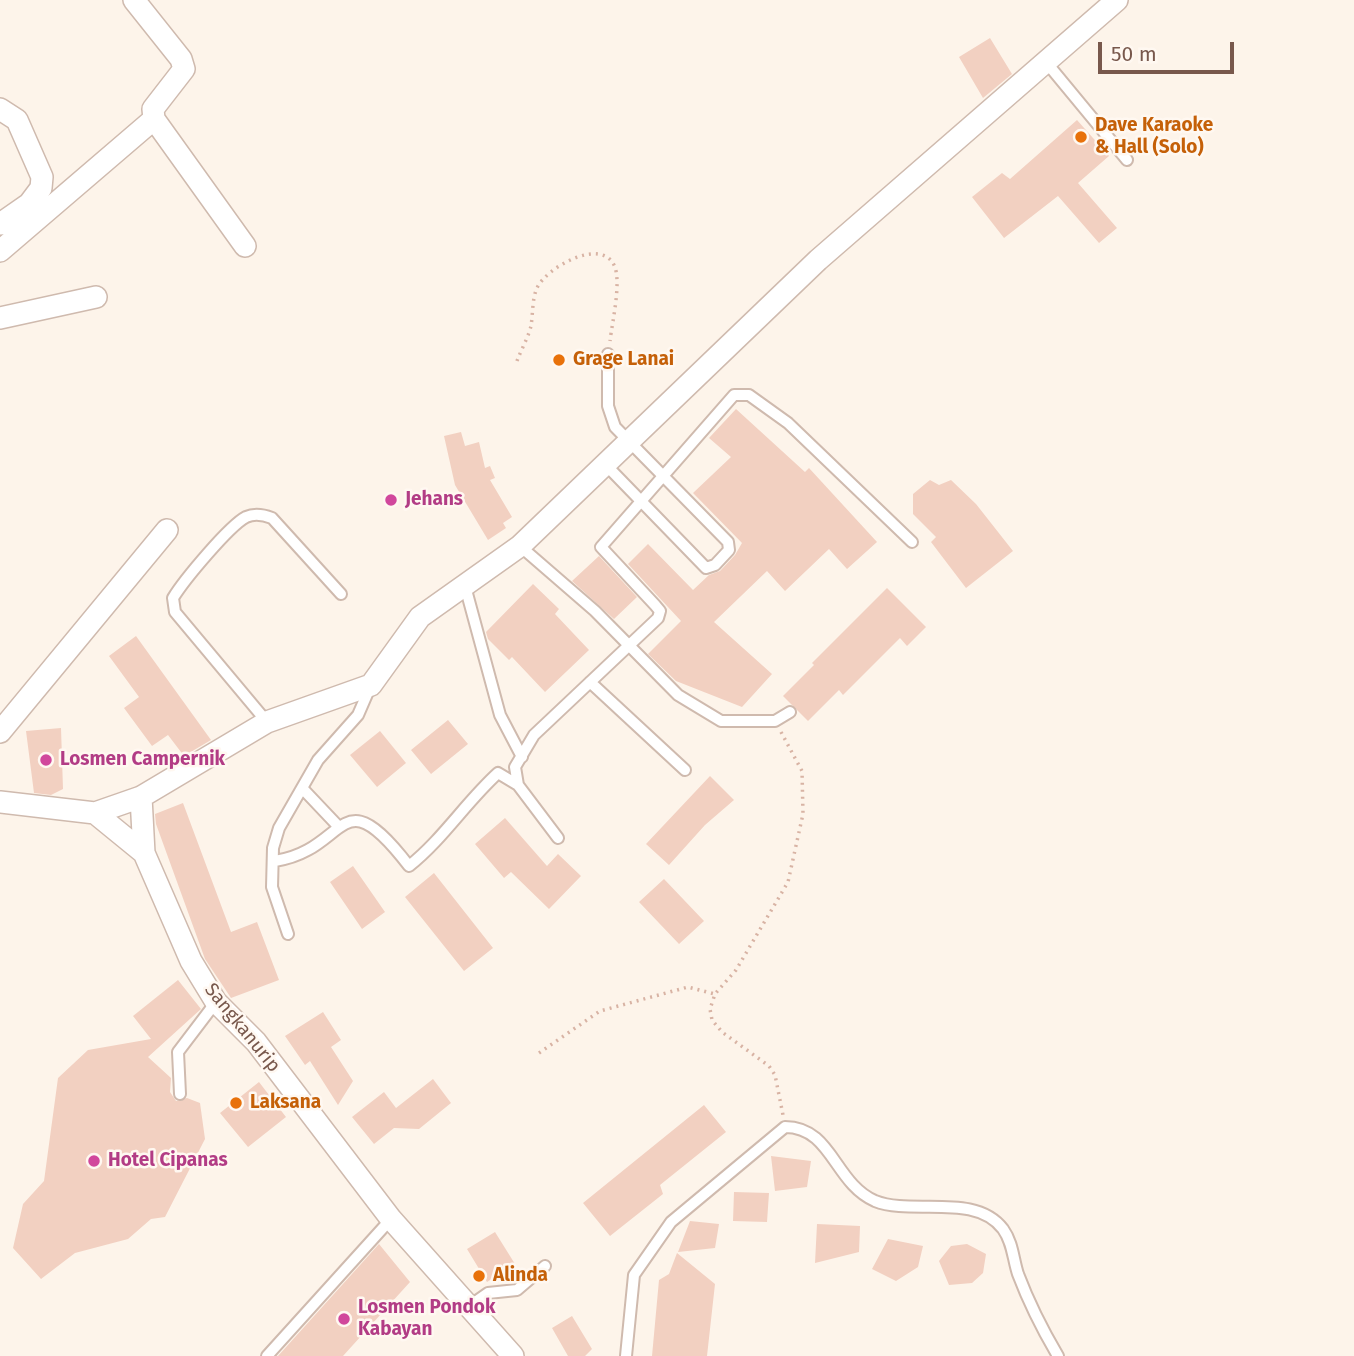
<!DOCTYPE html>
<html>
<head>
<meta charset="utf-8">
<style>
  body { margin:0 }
  #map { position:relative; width:1354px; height:1356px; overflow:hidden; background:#fdf4ea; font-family:"Fira Sans",sans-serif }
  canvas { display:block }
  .scale { position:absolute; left:1098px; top:42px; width:136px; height:32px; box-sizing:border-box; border:4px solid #78584c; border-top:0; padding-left:9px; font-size:21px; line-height:24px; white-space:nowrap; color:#78584c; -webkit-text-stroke:5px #fff8f1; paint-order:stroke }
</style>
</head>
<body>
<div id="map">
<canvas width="1354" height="1356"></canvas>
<div class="scale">50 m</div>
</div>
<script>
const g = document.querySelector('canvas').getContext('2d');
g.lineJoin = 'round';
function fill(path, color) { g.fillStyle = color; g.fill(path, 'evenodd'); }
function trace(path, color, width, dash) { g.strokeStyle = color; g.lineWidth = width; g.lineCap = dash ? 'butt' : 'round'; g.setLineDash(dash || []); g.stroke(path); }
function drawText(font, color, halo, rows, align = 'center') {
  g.font = font + ' "Fira Sans",sans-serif'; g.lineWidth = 5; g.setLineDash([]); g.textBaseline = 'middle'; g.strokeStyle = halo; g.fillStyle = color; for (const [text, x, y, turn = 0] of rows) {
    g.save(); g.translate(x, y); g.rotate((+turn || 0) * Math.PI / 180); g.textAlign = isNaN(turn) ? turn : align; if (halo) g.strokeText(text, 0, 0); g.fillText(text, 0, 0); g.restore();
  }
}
fill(new Path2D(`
  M 990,38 L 1012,74 L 983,98 L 959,57 Z
  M 1077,120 L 1109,156 L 1078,183 L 1117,228 L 1099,243 L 1058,196 L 1004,238 L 972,197 L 1002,173 L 1010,179 Z
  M 736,409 L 805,472 L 809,468 L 877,542 L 847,569 L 829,549 L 785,591 L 767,571 L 714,622 L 772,674 L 742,707 L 676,681 L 648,654 L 681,621 L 628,564 L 648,544 L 693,590 L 709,575 L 720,571 L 735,555 L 742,543 L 693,493 L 731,457 L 709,438 Z
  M 461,432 L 465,446 L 479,442 L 485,468 L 490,466 L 495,478 L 490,480 L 512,517 L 503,523 L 506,528 L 488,540 L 455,485 L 444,436 Z
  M 930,480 L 939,485 L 951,480 L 976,504 L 1013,551 L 966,588 L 931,542 L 936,537 L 913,514 L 913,494 Z
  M 599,556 L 637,597 L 614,619 L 572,581 Z
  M 533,584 L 559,609 L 555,614 L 589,650 L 545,692 L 512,657 L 509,660 L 488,639 L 486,632 Z
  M 887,588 L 926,627 L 907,646 L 900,638 L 843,695 L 839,690 L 808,721 L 783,696 L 814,665 L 812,663 Z
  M 136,636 L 211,740 L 184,756 L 168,735 L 152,746 L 124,708 L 139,697 L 109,656 Z
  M 448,720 L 468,744 L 431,774 L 411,750 Z
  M 61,728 L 63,789 L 51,795 L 34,793 L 26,731 Z
  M 380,731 L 406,763 L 377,787 L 350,755 Z
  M 710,776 L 734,800 L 705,825 L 669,865 L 646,844 Z
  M 183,803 L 231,932 L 257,922 L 279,980 L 231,998 L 205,959 L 156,824 L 155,814 Z
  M 505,818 L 547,866 L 558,854 L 581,876 L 549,909 L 511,872 L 504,878 L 475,844 Z
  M 353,866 L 385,912 L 362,929 L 330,882 Z
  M 434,873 L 493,948 L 464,971 L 405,897 Z
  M 664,879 L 704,921 L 679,944 L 639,902 Z
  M 178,980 L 201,1009 L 148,1057 L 171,1078 L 170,1092 L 176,1101 L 187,1098 L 200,1103 L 205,1139 L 165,1217 L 151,1219 L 128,1239 L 75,1253 L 41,1279 L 13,1248 L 23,1204 L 44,1181 L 58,1078 L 88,1050 L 151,1039 L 133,1016 Z
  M 323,1012 L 341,1040 L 331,1047 L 353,1081 L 338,1105 L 310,1061 L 305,1065 L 285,1036 Z
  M 433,1079 L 451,1103 L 419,1129 L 394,1128 L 374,1144 L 352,1117 L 384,1092 L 396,1108 Z
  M 259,1082 L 286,1117 L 248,1147 L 220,1113 Z
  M 704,1105 L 726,1132 L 660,1185 L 663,1194 L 610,1236 L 583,1203 Z
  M 771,1156 L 811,1161 L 807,1187 L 775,1191 Z
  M 734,1192 L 769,1193 L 767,1222 L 733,1221 Z
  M 690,1221 L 719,1224 L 715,1248 L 678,1252 Z
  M 817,1224 L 860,1226 L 859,1252 L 815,1263 Z
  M 495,1232 L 515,1264 L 487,1282 L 467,1249 Z
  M 888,1239 L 923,1246 L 918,1267 L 896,1281 L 872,1269 Z
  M 379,1244 L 410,1282 L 343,1356 L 278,1356 Z
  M 967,1244 L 986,1254 L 983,1273 L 972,1283 L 949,1285 L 939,1261 L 951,1246 Z
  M 677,1253 L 715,1284 L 707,1356 L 652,1356 L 659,1280 L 669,1274 Z
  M 572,1316 L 592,1349 L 585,1356 L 568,1356 L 552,1328 Z`), '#f2d0c1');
const lane = new Path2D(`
  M 1046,62 L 1127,160
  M 606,465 L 706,568 L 715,565 L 729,550 L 728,542 L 615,427 L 608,406 L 608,354
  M 520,546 L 595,611 L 678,695 L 721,721 L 775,721 L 790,712
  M 465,586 L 500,715 L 522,757
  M 590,682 L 685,770
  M 267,722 L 175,612 L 173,598 C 184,580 229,526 246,517 C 255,513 264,515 272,518 L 341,594
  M 518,785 L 515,767 L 534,735 L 658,618 L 660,611 L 655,605 L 601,547 L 734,395 L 749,395 L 788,423 L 912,542
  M 302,788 L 338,826
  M 275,861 C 349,850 338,774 409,866 C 443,839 466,802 498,773 L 518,785 L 558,838
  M 288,934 L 272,887 L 273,848 L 279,828 L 318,760 L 358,715 L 371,685
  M 180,1094 L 178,1052 L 216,1002
  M 468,1307 L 488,1293 L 517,1290 L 545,1266
  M 267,1356 L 391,1219
  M 626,1356 L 634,1275 L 671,1222 L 785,1127 C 832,1127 834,1183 875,1201 C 912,1216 975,1192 1003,1229 C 1013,1243 1013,1259 1018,1274 C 1029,1303 1042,1329 1058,1356`);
const street = new Path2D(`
  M 134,0 L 181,59 L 184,69 L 153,109 L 154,119 L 245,246
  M 0,109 L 17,120 L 42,177 L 41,188 L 29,204 L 0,224
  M 0,251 L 154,119
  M 0,318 L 96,297
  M 0,732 L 167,530
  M 141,797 L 144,853 L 191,961 L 216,1002 L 256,1042 L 391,1219 L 513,1356
  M 0,802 L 95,813 L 141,797 L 267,722 L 371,685 L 420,617 L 520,546 L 818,260 L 1117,0
  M 95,813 L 144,853`);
trace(lane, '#cfbaae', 14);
trace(street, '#cfbaae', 24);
trace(new Path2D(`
  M 517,361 C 521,350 528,338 531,326 C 533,314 532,299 537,288 C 546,268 600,237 614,265 C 622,281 612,323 610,341
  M 781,732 L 802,771 L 803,814 L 788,882 L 736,970 L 715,994 L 710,1009 L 712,1020 L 722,1032 L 769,1066 L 775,1075 L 783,1115
  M 539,1053 L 600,1011 L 688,987 L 715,994`), '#d8b3a4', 3.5, [2, 5]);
trace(lane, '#fff', 10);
trace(street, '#fff', 21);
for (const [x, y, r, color] of [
  [1081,137,7,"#e8710a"],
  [559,360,7,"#e8710a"],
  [391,500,7,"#d1479c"],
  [46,760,7,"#d1479c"],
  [236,1103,7,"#e8710a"],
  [94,1161,7,"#d1479c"],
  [479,1276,7,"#e8710a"],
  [344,1319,7,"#d1479c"]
]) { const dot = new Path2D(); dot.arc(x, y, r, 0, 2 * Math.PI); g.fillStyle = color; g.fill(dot); trace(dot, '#fff8f1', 2.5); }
drawText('bold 19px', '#c56008', '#fff8f1', [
  ["Dave Karaoke",1095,126],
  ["& Hall (Solo)",1095,148],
  ["Grage Lanai",573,360],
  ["Laksana",250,1103],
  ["Alinda",493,1276]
], 'left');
drawText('bold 19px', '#b23c85', '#fff8f1', [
  ["Jehans",405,500],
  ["Losmen Campernik",60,760],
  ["Hotel Cipanas",108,1161],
  ["Losmen Pondok",358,1308],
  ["Kabayan",358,1330]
], 'left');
drawText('19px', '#78584c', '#fff8f1', [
  ["Sangkanurip",242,1028,51]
]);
</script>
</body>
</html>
